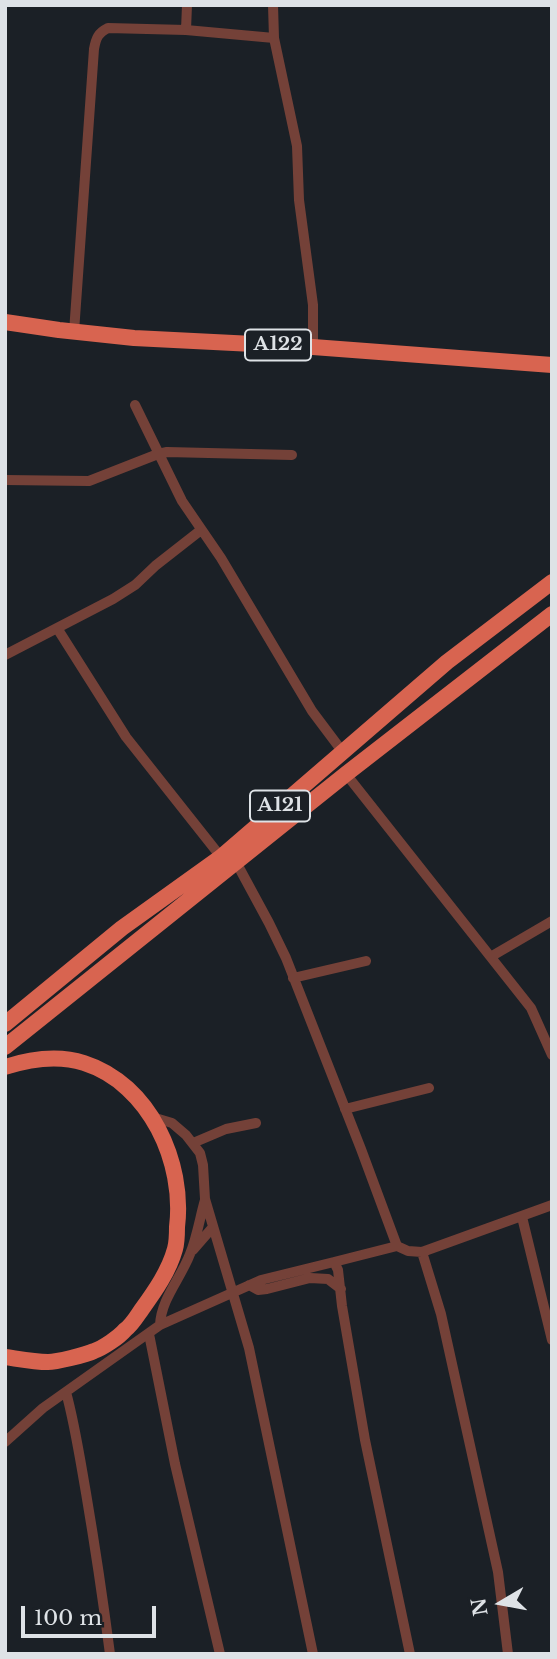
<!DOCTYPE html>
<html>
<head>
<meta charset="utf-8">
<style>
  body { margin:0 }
  #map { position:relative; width:557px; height:1659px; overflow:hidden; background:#1b2026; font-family:"Libre Baskerville",serif }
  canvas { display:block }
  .frame { position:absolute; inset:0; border:7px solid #dee2e6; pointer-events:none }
  .north { position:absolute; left:466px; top:1568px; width:70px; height:70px; -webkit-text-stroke:5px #1b2026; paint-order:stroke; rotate:260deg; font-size:19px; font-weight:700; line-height:28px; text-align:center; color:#dee2e6 }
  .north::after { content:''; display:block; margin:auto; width:24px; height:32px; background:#dee2e6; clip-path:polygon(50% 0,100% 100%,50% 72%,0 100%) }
  .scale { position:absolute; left:21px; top:1606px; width:135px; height:32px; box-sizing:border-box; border:4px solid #dee2e6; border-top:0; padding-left:9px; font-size:21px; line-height:24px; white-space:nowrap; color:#dee2e6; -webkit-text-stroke:5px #1b2026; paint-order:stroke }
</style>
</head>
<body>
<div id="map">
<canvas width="557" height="1659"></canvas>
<div class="frame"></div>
<div class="north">N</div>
<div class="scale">100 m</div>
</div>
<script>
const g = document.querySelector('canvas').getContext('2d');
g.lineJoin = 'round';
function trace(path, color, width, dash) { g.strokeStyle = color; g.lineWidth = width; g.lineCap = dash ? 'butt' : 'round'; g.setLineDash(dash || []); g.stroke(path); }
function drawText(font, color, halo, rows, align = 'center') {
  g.font = font + ' "Libre Baskerville",serif'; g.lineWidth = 5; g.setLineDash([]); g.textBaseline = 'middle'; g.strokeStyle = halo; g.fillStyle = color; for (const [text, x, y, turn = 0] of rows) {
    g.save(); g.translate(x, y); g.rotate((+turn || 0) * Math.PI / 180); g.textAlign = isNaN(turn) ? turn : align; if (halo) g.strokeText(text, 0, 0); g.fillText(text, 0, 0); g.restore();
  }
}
trace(new Path2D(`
  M 273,5 L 274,38 L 297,146 L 299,200 L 313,305 L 313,347
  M 186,30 L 187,5
  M 74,332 L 94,49 C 96,38 98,33 108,28 L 186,30 L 274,38
  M 135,405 L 182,501 L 221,558 L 312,711 L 342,751
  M 5,480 L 89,481 L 158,454 L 167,452 L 292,455
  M 57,628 L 126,737 L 221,857
  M 5,655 L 113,599 L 135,585 L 155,566 L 201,530
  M 346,774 L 531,1008 L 552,1055
  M 236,862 L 269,923 L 286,958 L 361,1149 L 397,1246
  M 492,956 L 552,921
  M 293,978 L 366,961
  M 345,1109 L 429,1088
  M 152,1117 L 172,1123 L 186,1135 L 200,1153 L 203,1165 L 205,1199 L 249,1348 L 313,1654
  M 193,1143 L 226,1129 L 256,1123
  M 522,1217 L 552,1340
  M 193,1250 L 213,1227
  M 422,1252 L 441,1314 L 498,1572 L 508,1654
  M 334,1262 L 397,1246 L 408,1251 L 422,1252 L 552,1205
  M 249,1285 L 258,1290 L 267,1289 L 310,1278 L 328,1279 L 341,1289
  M 160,1325 C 161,1299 181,1278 190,1254 C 197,1237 200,1217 205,1200
  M 149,1334 L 175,1464 L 220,1654
  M 66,1392 C 75,1425 80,1459 86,1493 C 95,1546 103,1600 110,1654
  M 5,1442 L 43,1408 L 160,1325 L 261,1280 L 334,1262 L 338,1270 L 342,1306 L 365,1440 L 410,1654`), '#744138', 10);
trace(new Path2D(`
  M 5,322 L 59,330 L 134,338 L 313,347 L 552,365
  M 5,1024 L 122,928 L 221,857 L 447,662 L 552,582
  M 5,1047 L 346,774 L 552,614
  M 5,1067 C 30,1059 59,1055 84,1063 C 150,1084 185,1163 177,1227 C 177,1234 177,1242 175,1249 C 169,1271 155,1291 142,1309 C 137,1316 132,1325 125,1330 C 119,1337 103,1348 94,1351 C 86,1355 56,1362 48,1362 C 34,1362 19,1359 5,1357`), '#d86450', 16);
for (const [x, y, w] of [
  [278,345,66],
  [280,806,60]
]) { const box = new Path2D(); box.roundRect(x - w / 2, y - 15.5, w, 31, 5); g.fillStyle = '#1b2026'; g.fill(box); trace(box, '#dee2e6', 2); }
drawText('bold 19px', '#dee2e6', null, [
  ["A122",278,345],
  ["A121",280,806]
]);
</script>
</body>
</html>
